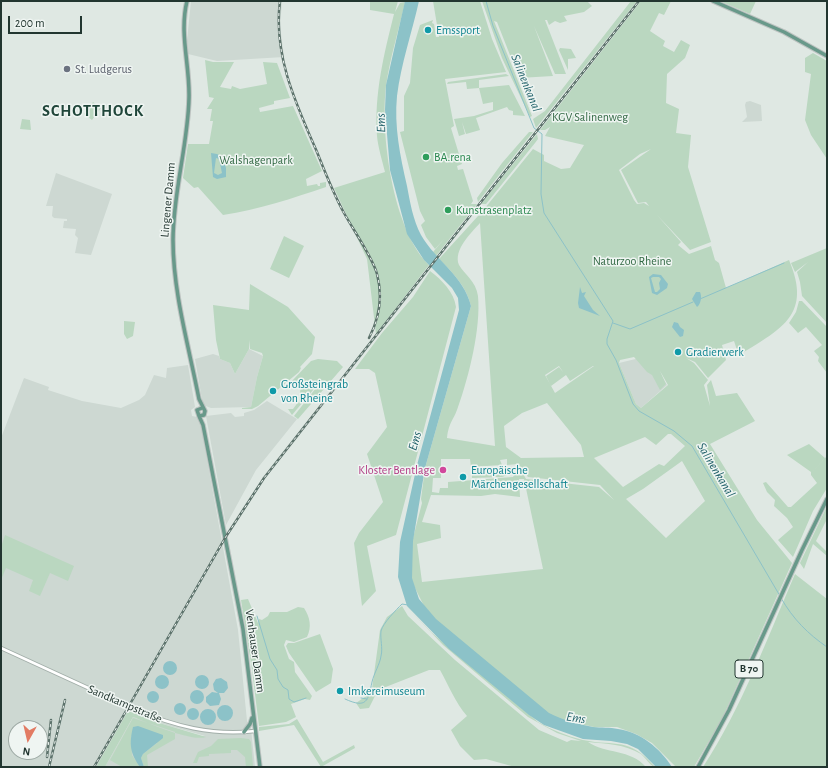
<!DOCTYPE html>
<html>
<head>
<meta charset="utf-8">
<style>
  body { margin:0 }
  #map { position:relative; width:828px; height:768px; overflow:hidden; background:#dfe8e3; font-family:"Alegreya Sans",sans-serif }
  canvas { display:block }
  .frame { position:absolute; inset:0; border:2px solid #223630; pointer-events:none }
  .north { position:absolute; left:8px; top:720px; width:40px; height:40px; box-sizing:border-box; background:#eff5f2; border:1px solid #9da9a4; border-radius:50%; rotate:188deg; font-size:11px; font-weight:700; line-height:16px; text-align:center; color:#223630 }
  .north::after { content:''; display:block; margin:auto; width:14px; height:18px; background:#e27b63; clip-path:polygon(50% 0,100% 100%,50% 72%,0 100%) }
  .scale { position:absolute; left:8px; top:16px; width:74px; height:18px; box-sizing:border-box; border:2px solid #223630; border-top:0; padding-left:5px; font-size:12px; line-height:14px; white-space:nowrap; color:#223630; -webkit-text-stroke:3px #eff5f2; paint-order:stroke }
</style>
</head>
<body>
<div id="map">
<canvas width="828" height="768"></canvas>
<div class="frame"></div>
<div class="north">N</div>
<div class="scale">200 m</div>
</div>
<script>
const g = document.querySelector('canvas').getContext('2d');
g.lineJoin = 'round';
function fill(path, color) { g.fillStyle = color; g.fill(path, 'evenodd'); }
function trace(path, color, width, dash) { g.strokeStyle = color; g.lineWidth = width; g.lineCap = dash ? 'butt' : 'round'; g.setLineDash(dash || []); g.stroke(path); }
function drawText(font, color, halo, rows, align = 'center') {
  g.font = font + ' "Alegreya Sans",sans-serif'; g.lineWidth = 3; g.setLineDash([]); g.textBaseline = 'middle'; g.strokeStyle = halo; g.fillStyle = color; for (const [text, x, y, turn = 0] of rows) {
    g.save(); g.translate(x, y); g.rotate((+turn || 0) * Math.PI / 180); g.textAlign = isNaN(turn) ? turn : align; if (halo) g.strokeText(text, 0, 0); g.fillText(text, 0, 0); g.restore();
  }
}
fill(new Path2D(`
  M 191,1 L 282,1 L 280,26 L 284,57 L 217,61 L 188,54 L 187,41 Z
  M 750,101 L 761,105 L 762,121 L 742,122 L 747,117 L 745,105 L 746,102 Z
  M 56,173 L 112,194 L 91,255 L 75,253 L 78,238 L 75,235 L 76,229 L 63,228 L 64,221 L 67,221 L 67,219 L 54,218 L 52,216 L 53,206 L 46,206 Z
  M 249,349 L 263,356 L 257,377 L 251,407 L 211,408 L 203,405 L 195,359 L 213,354 L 219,356 L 220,359 L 230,363 L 235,374 Z
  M 648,356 L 667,385 L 641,408 L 636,404 L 619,363 Z
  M 188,365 L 195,407 L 191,410 L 192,416 L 197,417 L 200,421 L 238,630 L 247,721 L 251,729 L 255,767 L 105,767 L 133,717 L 188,736 L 205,736 L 156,722 L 128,711 L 96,767 L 1,767 L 1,438 L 24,378 L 49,387 L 48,390 L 82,401 L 121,408 L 139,400 L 145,395 L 154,375 L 166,378 L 167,368 ZM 16,728 L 40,728 L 40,752 L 16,752 Z
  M 267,401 L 297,419 L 256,470 L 226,525 L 206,416 L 231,413 L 235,417 L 244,416 L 244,413 L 254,410 Z`), '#cdd8d2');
fill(new Path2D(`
  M 370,1 L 398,1 L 395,12 L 400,3 L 405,2 C 399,30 390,57 386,86 C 380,135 393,230 429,265 L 376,334 L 367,259 L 334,188 L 385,172 C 382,160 378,147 377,136 C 374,94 384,54 394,14 L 370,10 Z
  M 433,1 L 480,1 L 492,39 L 506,72 L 445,79 L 454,126 L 451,128 L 462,164 L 457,166 L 458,170 L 463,169 L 473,201 L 471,204 L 477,204 L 436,256 L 433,252 L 444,239 L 435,249 L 426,237 L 421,225 L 425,221 L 420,211 L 400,132 L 404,131 L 404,96 L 410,83 L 413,48 L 420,25 L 433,20 L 432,23 L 434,24 L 436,37 L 439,37 Z
  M 482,1 L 587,1 L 592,6 L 584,12 L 564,16 L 567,21 L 560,23 L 555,21 L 549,25 L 547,20 L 545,20 L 566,74 L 555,74 L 534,26 L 553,76 L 519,78 L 497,22 L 494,21 L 532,116 L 530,117 L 502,58 Z
  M 631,1 L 637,1 L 536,128 L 533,119 L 545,111 Z
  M 641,1 L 671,1 L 664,15 L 659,13 L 650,31 L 665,41 L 663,46 L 674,52 L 681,40 L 690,45 L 685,58 L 667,74 L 666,103 L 679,109 L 676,133 L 691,135 L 688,167 L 711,242 L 690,250 L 657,215 L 681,242 L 678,245 L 689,254 L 711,246 L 715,260 L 719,263 L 726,288 L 789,260 C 812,314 783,328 741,354 L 740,352 L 738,353 L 734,341 L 722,345 L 726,360 L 708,378 L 695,362 L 686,358 L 694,363 L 708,380 L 704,385 L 710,406 L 707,385 L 711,380 L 716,396 L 737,393 L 755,421 L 710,444 L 757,520 L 792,563 L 722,719 L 694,767 L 676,767 L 652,743 L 636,734 L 617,727 L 594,727 L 557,719 L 518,694 L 439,624 L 424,606 L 410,578 L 412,542 L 422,503 L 421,499 L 425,468 L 471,306 C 466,286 454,274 439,259 L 478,216 L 483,215 L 485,208 L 533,149 L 544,155 L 544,161 L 561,169 L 570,168 L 584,145 L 545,136 L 550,127 L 545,130 L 540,130 ZM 651,149 L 621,170 L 638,203 L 646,202 L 649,206 L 644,203 L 637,204 L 634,200 L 619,170 L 640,154 ZM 480,223 L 495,446 L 447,438 C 449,421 454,420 458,407 C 469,376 481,328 478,296 C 476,281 464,274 459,265 C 453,250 471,233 480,223 ZM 634,357 L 647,372 L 652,375 L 660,390 L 666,384 L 660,371 L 668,385 L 641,408 L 636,404 L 619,363 L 620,360 ZM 559,366 L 563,372 L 559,367 L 546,376 L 551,386 L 566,375 L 570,381 L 593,366 L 594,366 L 555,393 L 545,375 ZM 547,403 L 581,445 L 584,457 L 521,458 L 506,447 L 504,426 L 522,413 ZM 668,434 L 671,434 L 685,446 L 664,466 L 659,464 L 623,487 L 594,458 L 645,437 L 656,445 ZM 441,459 L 470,459 L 471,467 L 502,465 L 500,460 L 507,459 L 507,465 L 518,464 L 528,477 L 600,485 L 614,500 L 599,487 L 526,479 L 519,466 L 513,477 L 448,482 L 448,488 L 440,488 L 439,493 L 432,492 L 433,478 L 441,478 ZM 682,461 L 705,501 L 666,538 L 626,499 L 643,489 ZM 519,479 L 524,479 L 543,569 L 422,582 L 417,544 L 441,538 L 440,525 L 422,522 L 431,495 L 481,496 L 495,494 L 520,497 Z
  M 720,1 L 756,1 L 750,14 Z
  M 560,48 L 571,49 L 576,58 L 568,59 L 568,70 L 559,50 Z
  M 813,53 L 827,61 L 827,159 L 811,135 L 805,120 L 811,74 L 805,72 L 805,58 Z
  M 205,60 L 213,62 L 234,62 L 220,87 L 231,89 L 232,86 L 240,89 L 267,84 L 263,62 L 277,63 L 290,98 L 274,101 L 274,104 L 259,108 L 260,112 L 293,106 L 322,171 L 306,179 L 307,186 L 317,184 L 318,186 L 320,186 L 320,183 L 326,182 L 326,187 C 293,198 258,210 223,215 L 198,187 L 194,188 L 183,178 L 188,144 L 209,144 L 213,121 L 210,121 L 212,109 L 207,109 L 214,98 L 209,97 Z
  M 506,74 L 509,76 L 479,80 L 479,88 L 509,85 L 525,116 L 513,115 L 513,111 L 509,110 L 507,107 L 476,118 L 480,130 L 473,132 L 470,120 L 473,132 L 466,134 L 462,122 L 465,134 L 459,136 L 454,119 L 474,116 L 493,110 L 493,102 L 483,104 L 479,88 L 467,89 L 466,82 L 447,84 L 448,82 Z
  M 93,102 L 101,108 L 92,120 L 84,114 Z
  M 22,119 L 30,120 L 31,130 L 20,129 Z
  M 529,132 L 533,132 L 478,202 L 477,198 L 502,163 Z
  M 537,134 L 538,139 L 535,143 L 486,204 L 481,204 Z
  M 284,236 L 304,246 L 289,278 L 270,269 Z
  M 827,248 L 827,323 L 802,296 L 800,282 L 797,272 L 808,262 L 795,272 L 791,263 Z
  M 430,271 C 442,280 454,292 456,307 L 396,535 L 367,546 L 376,591 L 362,606 L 354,543 L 359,533 L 383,502 L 367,454 L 387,427 L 375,373 L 369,369 L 355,369 L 382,333 L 413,297 Z
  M 250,284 L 288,307 L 315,337 L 312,354 L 300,367 L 301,368 L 299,372 L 258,406 L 252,409 L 242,409 L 242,408 L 251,407 L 257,377 L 263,356 L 262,353 L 250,349 L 249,340 L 249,349 L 235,374 L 230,363 L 220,359 L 216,340 L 213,305 L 249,310 Z
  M 799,301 L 802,301 L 827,327 L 827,373 L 818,361 L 819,357 L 814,351 L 822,345 L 806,327 L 798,333 L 789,323 L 796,312 Z
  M 124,321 L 135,322 L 133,336 L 127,339 L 124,334 Z
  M 318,359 L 337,361 L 343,367 L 298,419 L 294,416 L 316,388 L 291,382 L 311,361 Z
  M 301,385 L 312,388 L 313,390 L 292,415 L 288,409 L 293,409 L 299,401 Z
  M 809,444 L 825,458 L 812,472 L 827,456 L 827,488 L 813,511 L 793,557 L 778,540 L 793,527 L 787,518 L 774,506 L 775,500 L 767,492 L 763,483 L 766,482 L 788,507 L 791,507 L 817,483 L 811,475 L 811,472 L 787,455 Z
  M 502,467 L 503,473 L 507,473 L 507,467 L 513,467 L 513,473 L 502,477 L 472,478 L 472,468 Z
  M 827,506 L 827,519 L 816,541 L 827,552 L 827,556 L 813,544 L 804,569 L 800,563 Z
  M 5,535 L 74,566 L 68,581 L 50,573 L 40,596 L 29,591 L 33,580 L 6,568 L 1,580 L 1,547 Z
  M 795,574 L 827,599 L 827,767 L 703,767 C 742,707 767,639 795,574 Z
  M 248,599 L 258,623 L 259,619 L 262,620 L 268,616 L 270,612 L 287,612 L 298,607 L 304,608 C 310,617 312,627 307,637 L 294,642 L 286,640 L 284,645 L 289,659 L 294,662 L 295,672 L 312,696 L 310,700 L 305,699 L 291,704 L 296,717 L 286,722 L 259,726 L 252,670 L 241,600 Z
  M 405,605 L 432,633 L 538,722 C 552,730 567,736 583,740 C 617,747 628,736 655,767 C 649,765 646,758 641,754 C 624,744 607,744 588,742 C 605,754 631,749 646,767 L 515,767 L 486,759 L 474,760 L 460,746 L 451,730 L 467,716 C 455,702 449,686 440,670 L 429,670 L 378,690 L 369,708 L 360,709 L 356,703 L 369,694 L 372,689 L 380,630 L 387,617 L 402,606 L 408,616 L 455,660 L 539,730 L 567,742 L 571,740 L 581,741 L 557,733 L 528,717 L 443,645 Z
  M 320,634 L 333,669 L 331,683 L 316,692 L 289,653 L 286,646 L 288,643 L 294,643 Z
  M 128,711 L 156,722 L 206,737 C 191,742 149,723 133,717 L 105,767 L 96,767 Z
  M 133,718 L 175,732 L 175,739 L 147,755 L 148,767 L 144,767 L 141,758 L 143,754 L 157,743 L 131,736 L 132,755 L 140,767 L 122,767 L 110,760 Z
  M 297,719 L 323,762 L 354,745 L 355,748 L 321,767 L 294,725 L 259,731 L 259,727 L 289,724 Z
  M 241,738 L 249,739 L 251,742 L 253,767 L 246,767 L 245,757 L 237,750 L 231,750 L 231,753 L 209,754 L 209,756 L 199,757 L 197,763 L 193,763 L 198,752 L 211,746 L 218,739 Z`), '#bad7c0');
fill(new Path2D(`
  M 405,1 L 419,1 C 412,32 401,64 397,96 C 394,126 400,156 407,186 C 410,202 413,220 421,235 C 436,261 464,276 471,306 L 425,468 L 413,541 L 412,578 L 419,599 L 436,619 L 549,713 C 563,720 577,724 593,727 C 601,728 610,727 618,729 C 640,732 660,748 672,767 L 656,767 L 638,749 L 627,744 L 611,741 L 583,739 L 544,725 L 529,715 L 449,649 L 407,606 L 398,577 L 400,542 L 417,465 L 459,310 L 458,298 L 452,288 L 424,260 L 407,234 L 390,170 L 385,110 L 386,85 Z
  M 211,153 L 217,154 L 222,157 L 226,168 L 226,177 L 217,179 L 213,177 ZM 216,158 L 219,159 L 222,173 L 218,175 L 214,173 Z
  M 653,274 L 661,275 L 668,284 L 667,288 L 657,295 L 652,293 L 649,277 ZM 653,277 L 659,277 L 661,279 L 659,283 L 660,289 L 657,292 L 655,292 L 651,278 Z
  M 580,287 L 582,293 L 586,292 L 584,296 L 593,310 L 600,316 L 579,308 L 578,303 Z
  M 696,292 L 700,292 C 702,296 701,304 697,307 L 692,299 Z
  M 674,322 L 678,323 L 680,327 L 684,330 L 683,336 L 680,337 L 672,327 Z
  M163 668a7 7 0 1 1 14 0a7 7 0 1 1-14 0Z
  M195 682a7 7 0 1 1 14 0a7 7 0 1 1-14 0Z
  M155 682a7 7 0 1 1 14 0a7 7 0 1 1-14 0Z
  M 221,678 L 227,682 L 228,688 L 224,693 L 219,693 L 221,699 L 219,705 L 210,706 L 206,702 L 206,697 L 212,692 L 218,693 L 214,690 L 213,684 L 216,679 Z
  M190 697a7 7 0 1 1 14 0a7 7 0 1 1-14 0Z
  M147 697a6 6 0 1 1 12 0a6 6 0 1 1-12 0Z
  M174 709a6 6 0 1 1 12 0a6 6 0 1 1-12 0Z
  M217 713a8 8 0 1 1 16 0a8 8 0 1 1-16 0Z
  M187 714a6 6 0 1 1 12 0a6 6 0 1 1-12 0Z
  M200 717a8 8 0 1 1 16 0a8 8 0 1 1-16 0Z
  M 138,726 L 163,735 L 163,738 L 143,754 L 141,758 L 144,767 L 140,767 C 130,753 129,744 133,727 Z`), '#8cc2c8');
trace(new Path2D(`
  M 486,1 L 493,26 L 534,128 L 542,134 L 541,194 L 544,213 L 613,321 L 607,339 L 607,344 L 616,360 L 633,404 L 639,411 L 674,431 L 692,446 L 780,596
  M 700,299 L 784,263
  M 613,323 L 630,329 L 693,302
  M 827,529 L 827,530
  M 781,598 C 793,619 808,634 827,647
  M 257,616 L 270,659 L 277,670 L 278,679 L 283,687 L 288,690 L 289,699 L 294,702 L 306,698
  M 361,698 L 367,699
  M 345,699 C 367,709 368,701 372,682 C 374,673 380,664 381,656 C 383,648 380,639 381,631 C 383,623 396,610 402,604 L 408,605
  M 827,699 L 827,708`), '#8cc2c8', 1);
const minor = new Path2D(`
  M 1,648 L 123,704
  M 134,709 C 174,726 212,736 255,731`);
const major = new Path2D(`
  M 187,1 C 179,34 190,65 189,98 C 188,145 173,192 173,240 C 173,293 189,347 199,399 L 205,411 L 204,415 L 199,416 L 197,410 L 202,408
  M 713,1 L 784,32 L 827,56
  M 199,416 L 203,425 L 243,629 L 260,767
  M 244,732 L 250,724 L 252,718
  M 698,767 L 729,710 L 802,550 L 827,499`);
trace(minor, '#a3afaa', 4.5);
trace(major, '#bdc3c1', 5.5);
trace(minor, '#fff', 2.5);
trace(major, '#68998a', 3.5);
const rail = new Path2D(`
  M 280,1 C 273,55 296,104 317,152 C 325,172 333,193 344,213 C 352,228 373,258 377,274 C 383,297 380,317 369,338
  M 47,757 L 51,720
  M 49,767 L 65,700
  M 94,767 L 225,538 L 264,478 L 639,1`);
trace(rail, '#5c726b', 2.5);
trace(rail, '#eff5f2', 1, [3]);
const minorBridge = new Path2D(`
  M 123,704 L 134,709`);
trace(minorBridge, '#a3afaa', 4.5, []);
trace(minorBridge, '#fff', 2.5);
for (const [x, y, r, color] of [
  [428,30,4,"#0f9aa8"],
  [67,69,4,"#6b7280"],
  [426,157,4,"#2e9e5b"],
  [448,210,4,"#2e9e5b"],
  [678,352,4,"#0f9aa8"],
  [273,391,4,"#0f9aa8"],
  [443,470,4,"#d1479c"],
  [463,477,4,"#0f9aa8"],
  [340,691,4,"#0f9aa8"]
]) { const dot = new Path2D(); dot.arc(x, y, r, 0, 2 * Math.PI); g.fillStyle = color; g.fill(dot); trace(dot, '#eff5f2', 1.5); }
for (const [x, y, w] of [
  [749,669,28]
]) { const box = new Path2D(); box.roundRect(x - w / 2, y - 9, w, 18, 3); g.fillStyle = '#eff5f2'; g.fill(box); trace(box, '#223630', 1); }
drawText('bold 11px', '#223630', null, [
  ["B 70",749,669]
]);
drawText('12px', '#0d838f', '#eff5f2', [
  ["Emssport",436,30],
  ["Gradierwerk",686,352],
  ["Großsteingrab",281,384],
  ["von Rheine",281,398],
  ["Europäische",471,470],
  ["Märchengesellschaft",471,484],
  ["Imkereimuseum",348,691]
], 'left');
drawText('12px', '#5b616d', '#eff5f2', [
  ["St. Ludgerus",75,69]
], 'left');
drawText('12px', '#316843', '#eff5f2', [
  ["KGV Salinenweg",590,117],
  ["Walshagenpark",256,160],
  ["Naturzoo Rheine",632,261]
]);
drawText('12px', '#27864d', '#eff5f2', [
  ["BA.rena",434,157],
  ["Kunstrasenplatz",456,210]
], 'left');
drawText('12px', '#223630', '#eff5f2', [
  ["Lingener Damm",168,200,-85],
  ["Venhauser Damm",255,651,82],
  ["Sandkampstraße",125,704,23]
]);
drawText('12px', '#b23c85', '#eff5f2', [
  ["Kloster Bentlage",435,470]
], 'right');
drawText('italic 13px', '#23636b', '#eff5f2', [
  ["Salinenkanal",526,83,68],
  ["Ems",381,123,-92],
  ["Ems",415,441,-74],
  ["Salinenkanal",716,470,59],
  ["Ems",576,718,9]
]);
g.letterSpacing = '1px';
drawText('bold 16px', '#20463a', '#eff5f2', [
  ["SCHOTTHOCK",93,111]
]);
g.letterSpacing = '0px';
</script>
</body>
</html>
